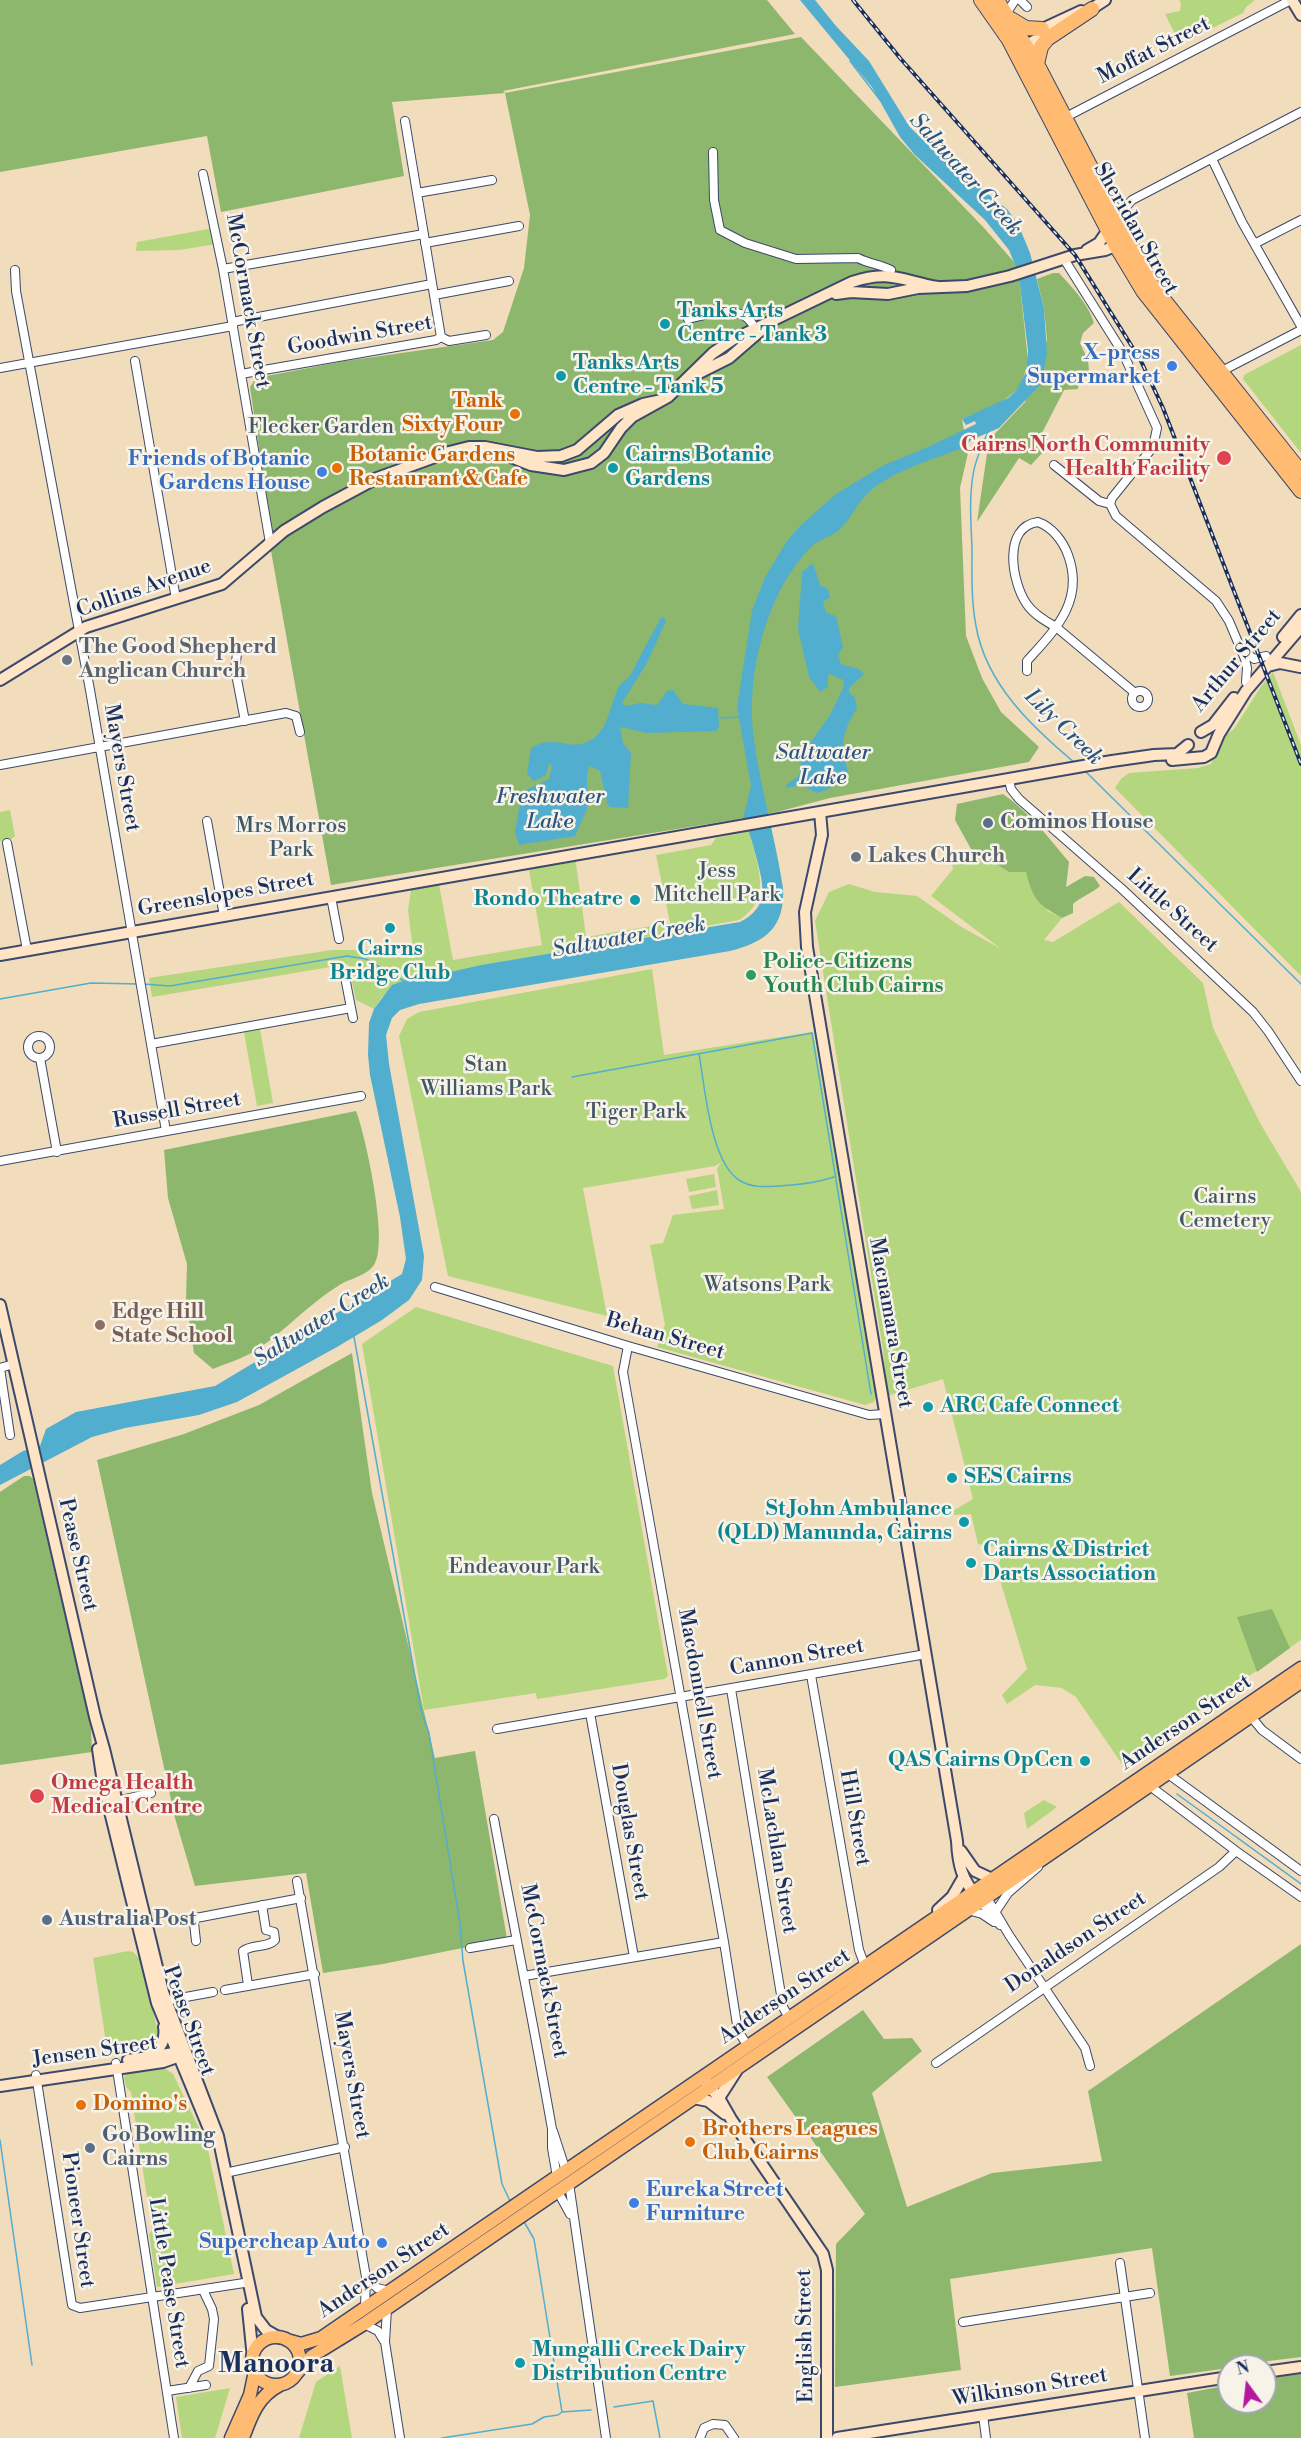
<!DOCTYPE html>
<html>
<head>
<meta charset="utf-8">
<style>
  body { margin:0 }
  #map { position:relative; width:1301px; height:2438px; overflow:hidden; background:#f1dcbc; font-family:"Libre Bodoni",serif }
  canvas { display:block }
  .north { position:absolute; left:1217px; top:2354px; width:60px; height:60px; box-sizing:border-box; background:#f7f3e8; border:2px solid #9fa5b1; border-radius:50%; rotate:345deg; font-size:16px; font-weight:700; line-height:24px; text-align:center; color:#1b2f5e }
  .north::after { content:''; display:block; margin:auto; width:21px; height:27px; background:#b5179e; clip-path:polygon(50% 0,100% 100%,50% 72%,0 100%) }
</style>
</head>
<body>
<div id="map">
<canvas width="1301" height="2438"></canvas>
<div class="north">N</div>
</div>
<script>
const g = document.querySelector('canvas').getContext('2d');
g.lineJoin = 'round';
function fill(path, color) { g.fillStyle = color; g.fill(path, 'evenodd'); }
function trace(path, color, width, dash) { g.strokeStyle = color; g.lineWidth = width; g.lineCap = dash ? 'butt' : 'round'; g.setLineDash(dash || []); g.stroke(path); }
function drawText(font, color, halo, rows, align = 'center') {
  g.font = font + ' "Libre Bodoni",serif'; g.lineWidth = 5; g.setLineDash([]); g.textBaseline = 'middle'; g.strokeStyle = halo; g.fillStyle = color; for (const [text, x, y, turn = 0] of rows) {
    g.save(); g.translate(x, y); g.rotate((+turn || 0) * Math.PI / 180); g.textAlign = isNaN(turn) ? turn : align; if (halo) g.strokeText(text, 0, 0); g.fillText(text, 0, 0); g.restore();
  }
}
fill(new Path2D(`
  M 1179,0 L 1255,0 L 1246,7 L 1243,13 L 1180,44 L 1165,14 L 1180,11 L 1181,3 Z
  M 214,228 L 217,244 L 179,250 L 136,251 L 137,242 Z
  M 1301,345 L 1301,453 L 1243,379 L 1244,375 Z
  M 1273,672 L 1301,745 L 1301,976 L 1115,788 L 1121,779 L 1129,773 L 1198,768 L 1211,764 L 1226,735 L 1234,729 L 1262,685 Z
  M 10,810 L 15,836 L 7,843 L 0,841 L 0,812 Z
  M 750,831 C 756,865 774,898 739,920 L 544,956 L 481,965 L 382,997 L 374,1009 L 356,1000 L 348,964 L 152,997 L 149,978 L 332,950 L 370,950 L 395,957 L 414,958 L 408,910 L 412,884 L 438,879 L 453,960 L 542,945 L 528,864 L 575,856 L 586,937 L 670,923 L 656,855 L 711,845 L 716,838 Z
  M 971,849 L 1009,872 L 1026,871 L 1048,911 L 1062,918 L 1044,940 L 1053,942 L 1119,902 L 1203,983 L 1213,1028 L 1260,1123 L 1301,1192 L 1301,1640 L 1122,1764 L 1076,1697 L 1062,1688 L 1035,1685 L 1007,1704 L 1002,1695 L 1027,1669 L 1000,1580 L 998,1567 L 1002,1554 L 997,1547 L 978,1544 L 971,1514 L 954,1515 L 953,1511 L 973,1499 L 943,1379 L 887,1396 L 883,1350 L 815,921 L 829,892 L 849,884 L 875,892 L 917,896 L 960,926 L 1001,949 L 931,896 L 953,869 L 951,857 Z
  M 652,969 L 664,1055 L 813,1032 L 877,1393 L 874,1402 L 865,1405 L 657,1347 L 665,1325 L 650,1245 L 663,1243 L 673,1215 L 724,1209 L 717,1168 L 722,1162 L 715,1166 L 583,1188 L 607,1316 L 448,1276 L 399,1036 L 407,1019 L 419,1012 Z
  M 260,1029 L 273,1103 L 257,1106 L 244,1032 Z
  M 714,1174 L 716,1187 L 689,1192 L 686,1179 Z
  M 717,1190 L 719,1205 L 692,1209 L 689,1196 Z
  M 416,1307 L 613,1366 L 668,1676 L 664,1679 L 537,1699 L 536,1693 L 424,1710 L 362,1344 Z
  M 1044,1800 L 1057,1807 L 1027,1829 L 1024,1813 Z
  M 128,1951 L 133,1952 L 140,1959 L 160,2040 L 108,2055 L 93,1958 Z
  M 162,2066 L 173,2074 L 207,2145 L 234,2274 L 157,2287 L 149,2234 L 152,2230 L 131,2092 L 126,2087 L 124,2077 L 128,2071 Z
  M 340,2366 L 352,2438 L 299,2438 L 316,2382 Z
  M 230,2388 L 215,2438 L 182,2438 L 176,2397 Z`), '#b3d67f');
fill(new Path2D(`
  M 0,0 L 767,0 L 795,34 L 503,91 L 505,93 L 801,37 L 985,229 L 1014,262 L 1020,285 L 1028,361 L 1022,383 L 1016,391 L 999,404 L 962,419 L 968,453 L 960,488 L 966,636 L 982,678 L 1001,712 L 1039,747 L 1029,762 L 830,798 L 777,812 L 733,820 L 331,885 L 271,551 L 271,532 L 250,387 L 256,378 L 345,361 L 493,340 L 503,332 L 524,268 L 530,215 L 505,93 L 392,102 L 404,176 L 221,212 L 207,136 L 0,172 Z
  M 1053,273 L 1059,273 C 1072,287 1089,305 1094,323 L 1083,333 L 1080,343 L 1088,360 L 1089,371 L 1085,376 L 1079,376 L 1078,389 L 1064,390 L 1040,437 L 1045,450 L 1031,465 L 1019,458 L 977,522 L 989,440 L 1025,402 L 1047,340 L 1044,308 L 1037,279 Z
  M 1003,794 C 1030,813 1048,837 1069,862 L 1066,887 L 1085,876 L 1094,877 L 1100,886 C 1091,894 1082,896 1073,904 L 1073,913 L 1062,918 C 1037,904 1033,899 1026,872 L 1009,872 L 971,849 L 955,820 L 957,804 Z
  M 356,1111 C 366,1137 388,1240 375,1263 C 369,1275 352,1278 341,1284 C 311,1302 287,1329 258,1349 C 245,1358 227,1363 213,1369 L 194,1353 L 186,1299 L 187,1264 L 168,1198 L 164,1150 Z
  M 352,1353 L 372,1493 L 435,1758 L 475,1751 L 507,1939 L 383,1964 L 323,1973 L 306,1873 L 195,1886 L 175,1818 L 97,1460 L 184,1434 L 259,1405 Z
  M 24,1476 L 30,1476 L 33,1479 L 91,1728 L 92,1752 L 0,1765 L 0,1492 Z
  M 1272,1609 L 1290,1648 L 1257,1672 L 1237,1617 Z
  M 1301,1944 L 1301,2357 L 1229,2366 L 1229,2368 L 1170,2376 L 1152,2248 L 950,2279 L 961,2370 L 835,2387 L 836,2244 L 865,2214 L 767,2077 L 863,2010 L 884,2039 L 912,2038 L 922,2051 L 872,2093 L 907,2207 L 992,2173 L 1102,2161 L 1088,2091 Z
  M 1301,2373 L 1301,2438 L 1194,2438 L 1187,2393 L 1229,2385 L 1229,2402 L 1265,2402 L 1265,2379 Z`), '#8eb76e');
fill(new Path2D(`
  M 800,0 L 815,0 L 836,26 L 869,61 L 909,126 L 935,152 L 1007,209 L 1018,224 L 1030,253 L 1044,308 L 1047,353 L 1043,374 L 1039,386 L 999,428 L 971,440 L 965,447 C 935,459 890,471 867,494 C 856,505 850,520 839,530 C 831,537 820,539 812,546 C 767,591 747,670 753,731 C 759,784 775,835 783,888 C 785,927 766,942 730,951 L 419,1004 L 400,1010 L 392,1018 L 386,1035 L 389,1064 L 424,1256 L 422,1280 L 409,1300 L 382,1320 L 337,1347 L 237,1402 L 199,1415 L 125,1428 L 92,1437 L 0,1485 L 0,1465 L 23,1451 L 40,1446 L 46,1429 L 76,1412 L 215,1386 L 402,1274 L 406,1259 L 400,1217 L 370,1075 L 368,1055 L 369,1023 L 374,1009 L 392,985 L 412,978 L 455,971 L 481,965 L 740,922 C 769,907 764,887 757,860 C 753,845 750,832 743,819 L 751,786 L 737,707 L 752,611 L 765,577 L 787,541 L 801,525 L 836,494 L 884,465 L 928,447 L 976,424 L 975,421 L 966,425 L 962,419 L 1008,398 L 1016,391 L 1026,372 L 1028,351 L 1020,285 L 1014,262 L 1009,250 L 985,220 L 915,155 L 900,137 L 872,87 Z
  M 813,563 L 820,585 L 828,589 L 830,598 L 823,601 L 826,613 L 836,616 L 843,647 L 838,655 L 841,664 L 859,669 L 864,674 L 849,688 L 849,692 L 855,698 L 857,708 C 843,732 839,743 848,771 C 839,783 832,789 817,793 L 801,785 L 786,788 L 786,785 L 800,775 L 801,756 L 830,715 L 844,686 L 843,680 L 830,674 L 828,676 L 828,687 L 820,692 L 809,677 L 798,629 L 802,572 Z
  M 664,617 L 666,621 L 647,663 L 622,703 L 626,706 L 640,703 L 657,705 L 667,691 L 673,690 L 683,704 L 718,708 L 719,727 L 716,731 L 647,733 L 620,727 L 623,743 L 631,753 L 628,808 L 610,807 L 607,803 L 600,771 L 590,766 L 587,772 L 587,809 L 575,836 L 519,845 L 515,832 L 522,792 L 549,779 L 552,766 L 549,763 L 546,775 L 534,781 L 527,774 L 531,748 C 556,733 568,752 589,741 C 610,731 609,703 620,685 C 623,681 627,680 630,676 C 640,656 650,637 661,618 Z`), '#51aecf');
trace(new Path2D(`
  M 850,61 L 880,100
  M 988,432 C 982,446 975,460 973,475 C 969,499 971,524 972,548 C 972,574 971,600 976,626 C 986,684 1032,727 1075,763
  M 720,718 L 739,717
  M 1084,770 L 1301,984
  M 143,984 L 170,986 L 347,956 L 366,959 L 404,981
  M 0,999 L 91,983 L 139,984
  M 699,1054 C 705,1087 710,1161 739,1180 C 751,1188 765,1187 779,1186 C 799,1185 816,1183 834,1177
  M 572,1077 L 812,1033 L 871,1394
  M 354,1337 L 421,1710 L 429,1733 L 460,1924 L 463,1961 L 502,2184 L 510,2201
  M 1177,1794 L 1301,1884
  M 0,2140 L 32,2365
  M 523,2220 L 534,2239 L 562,2412
  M 614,2407 L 653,2401 L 660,2438
  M 442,2438 L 532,2424 L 544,2417 L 558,2415 L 562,2412 L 591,2410`), '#51aecf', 1.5);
const street = new Path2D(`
  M 1020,0 L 1027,7
  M 1006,14 L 1015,0
  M 1064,118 L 1291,0
  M 405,121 L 441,337
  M 713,152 L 714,200 L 720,230 L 745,243 L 796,259 L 858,258 C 869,264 880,264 891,270
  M 1212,159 L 1242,222 L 1301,326
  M 203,174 L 223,269 L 270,543
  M 417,193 L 492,180
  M 1116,218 L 1132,200 L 1301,112
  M 425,243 L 519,226
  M 1256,243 L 1301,220
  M 1064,259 L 1123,353 L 1157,428 L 1153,447 L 1112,498 L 1110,504
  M 223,269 L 424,234
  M 15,270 L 16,291 L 90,690 L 166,1131
  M 434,295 L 509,281
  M 688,319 C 709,314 742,302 754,327
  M 232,322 L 432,284
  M 441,337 L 449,341 L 486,335
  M 135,361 L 176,599
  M 0,368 L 233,326
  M 1220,372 L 1301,330
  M 241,374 L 436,340 L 441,337
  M 1054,465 L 1099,501 L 1110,504
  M 1110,504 L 1116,516 L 1216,601 L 1229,621 L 1245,659 L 1247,668 L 1246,682
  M 1243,650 L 1254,659 L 1266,656
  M 237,654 L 235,669 L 245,721
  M 1027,671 L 1027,661 C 1055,630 1085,601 1068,555 C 1063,541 1052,527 1038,522 C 1002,527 1012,582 1026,603 C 1033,614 1045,621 1056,627 L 1135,693
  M1132 699a8 8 0 1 1 16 0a8 8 0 1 1-16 0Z
  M 0,765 L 286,713 L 296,716 L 300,732
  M 1009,779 L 1011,789 L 1019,799 L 1122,889 L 1253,1012 L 1268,1031 L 1301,1081
  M 207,821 L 224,916
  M 7,843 L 27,950
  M 331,897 L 339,939
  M 351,1008 L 353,1018
  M28 1047a11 11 0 1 1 22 0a11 11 0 1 1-22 0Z
  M 151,1044 L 351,1008 L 345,977
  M 40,1058 L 57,1152
  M 0,1161 L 361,1096
  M 435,1287 L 628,1346 L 869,1415 L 885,1414
  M 628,1346 L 623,1372 L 724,1942 L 738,2031 L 748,2046
  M 10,1435 L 0,1368 L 14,1364
  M 811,1675 L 859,1950 L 865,1966
  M 731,1689 L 783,2007 L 789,2018
  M 590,1713 L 634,1957
  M 1248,1713 L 1262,1730 L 1301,1759
  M 497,1729 L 926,1654
  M 1168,1774 L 1301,1871
  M 1150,1786 L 1236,1851 L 1301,1897
  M 117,1801 L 151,1793
  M 494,1819 C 513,1923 534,2026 552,2129 L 552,2148 L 557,2177
  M 297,1881 L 366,2277 L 365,2307
  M 987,1898 L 1009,1935 L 1085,2048 L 1090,2066
  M 981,1902 L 1000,1925
  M 968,1910 L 982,1914 L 994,1922
  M 996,1911 L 1008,1893 L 1038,1867
  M 196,1941 L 194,1923 L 196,1918 L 301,1898
  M 470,1948 L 516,1940
  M 524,1976 L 724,1942
  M 248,1985 L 243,1951 C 252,1944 268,1948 275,1940 L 274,1932 L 266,1930 L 262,1905
  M 225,1990 L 315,1974
  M 164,2001 L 213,1992
  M 116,2063 L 174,2438
  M 936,2063 L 1219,1867 L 1236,1851
  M 36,2075 L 72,2305 L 80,2308 L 244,2283
  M 553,2131 L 566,2171
  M 225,2173 L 345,2147
  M 569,2183 L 606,2438
  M 557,2190 L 570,2214
  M 1120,2263 L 1145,2438
  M 366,2277 L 377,2288 L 389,2291
  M 387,2309 L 385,2342 L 400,2438
  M 963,2322 L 1150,2293
  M 364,2324 L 378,2331 L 384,2341
  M 189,2388 L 198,2371 L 209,2366 L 214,2319 L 212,2309 L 203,2290
  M 167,2391 L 206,2385
  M 983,2415 L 986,2438
  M 700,2438 L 704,2428 L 713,2424 L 725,2425 L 734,2438`);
const secondary = new Path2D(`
  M 1292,0 L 1301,15
  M 1085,13 L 1105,0
  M 1038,31 L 1081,11
  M 1019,49 L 1051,32
  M 1087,250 L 1099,243 L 1108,230
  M 836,294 L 851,292 L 888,294 L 918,288 L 967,286 L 1010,276 L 1075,255 L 1105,250 L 1128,241
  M 695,375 L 729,358 L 766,326
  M 511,457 L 531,465 L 564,470 L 591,463 L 604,453 L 621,428 L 632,417 L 668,397 L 713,353 L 732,340 L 852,282 C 890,269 902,281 938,287
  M 1283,637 L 1301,615
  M 1268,666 L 1280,663 L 1300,667
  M 0,680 L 86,627 L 222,584 L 284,531 L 323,507 L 377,478 L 449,452 L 469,447 L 485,447 L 537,457 L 561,456 L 577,450 L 618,415 L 643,404 L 662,400
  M 1201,732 L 1213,725 L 1234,698
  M 1172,760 L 1204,757 L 1211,753 L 1219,734 L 1246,691 L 1301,627
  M 820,812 L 822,835 L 805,912 L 807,947 L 957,1841 C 958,1865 962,1880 978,1898
  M 0,955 L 1112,761 L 1154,755 L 1177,754 L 1188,745
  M 0,1305 L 95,1717 L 104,1749 L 163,1992 L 218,2136 L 256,2317 L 266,2330 L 280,2338
  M 98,1749 L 103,1783 L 157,2003 L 214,2141
  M 961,1851 L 975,1871 L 992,1879
  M 938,1910 L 952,1897 L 963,1878
  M 149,2055 C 161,2050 166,2039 164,2027
  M 128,2060 L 174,2053
  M 706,2082 L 719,2098 L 731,2119 L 823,2254 L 827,2270 L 827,2438
  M 0,2086 L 163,2062 L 183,2055
  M 693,2098 L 708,2101 L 725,2114
  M 719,2098 L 737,2070
  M 248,2309 L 253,2358
  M 1265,2372 L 1301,2367
  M 837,2438 L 1229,2377`);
const primary = new Path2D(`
  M252 2361a24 24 0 1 1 48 0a24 24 0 1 1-48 0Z
  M 287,2340 L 301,2344 L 321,2338 L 1301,1668
  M 295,2375 L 312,2356 L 364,2324 L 1301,1682
  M 231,2438 L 250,2395 L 255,2371
  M 243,2438 C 251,2416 258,2396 280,2385`);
const highway = new Path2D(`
  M 981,0 L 1009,40 L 1116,246 L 1143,291 L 1301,491
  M 997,0 L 1037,64 L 1152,285 L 1301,472
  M 1011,19 L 1026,28 L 1042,29
  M 1037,64 L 1041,47 L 1047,39 L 1092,9`);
trace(street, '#3b496c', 10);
trace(secondary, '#3b496c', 14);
trace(primary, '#3b496c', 15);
trace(highway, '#3b496c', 16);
trace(street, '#fff', 8);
trace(secondary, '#ffe4c6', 10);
trace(primary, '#ffbb71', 12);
trace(highway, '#ffbb71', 14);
const rail = new Path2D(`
  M 853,0 L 900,58 L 1075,255 L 1141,361 L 1163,408 L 1301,764`);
trace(rail, '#1b2f5e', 4);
trace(rail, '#f7f3e8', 1.5, [4.5]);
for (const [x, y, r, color] of [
  [665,324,6,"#0f9aa8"],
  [1172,366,6,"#3f7fe0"],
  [561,376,6,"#0f9aa8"],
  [515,414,6,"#e8710a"],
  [1224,458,8,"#e0444e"],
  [337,468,6,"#e8710a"],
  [613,468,6,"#0f9aa8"],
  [322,472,6,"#3f7fe0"],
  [67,660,6,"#6b7280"],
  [988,823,6,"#5c6f8a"],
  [856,857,6,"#6b7280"],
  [635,900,6,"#0f9aa8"],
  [390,928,6,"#0f9aa8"],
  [751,975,6,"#2e9e5b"],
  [100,1325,6,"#8d6e63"],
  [928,1407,6,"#0f9aa8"],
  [952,1478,6,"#0f9aa8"],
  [964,1522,6,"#0f9aa8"],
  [971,1563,6,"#0f9aa8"],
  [1085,1761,6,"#0f9aa8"],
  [37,1796,8,"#e0444e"],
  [47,1920,6,"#5c6f8a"],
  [81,2105,6,"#e8710a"],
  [690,2142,6,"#e8710a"],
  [90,2148,6,"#5c6f8a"],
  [634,2203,6,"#3f7fe0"],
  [382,2243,6,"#3f7fe0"],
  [520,2363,6,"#0f9aa8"]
]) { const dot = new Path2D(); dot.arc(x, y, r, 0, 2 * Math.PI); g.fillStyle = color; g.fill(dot); trace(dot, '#f7f3e8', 2); }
drawText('21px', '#1b2f5e', '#f7f3e8', [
  ["Moffat Street",1154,51,-27],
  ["Sheridan Street",1135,229,60],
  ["McCormack Street",247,301,80],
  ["Goodwin Street",360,336,-10],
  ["Collins Avenue",144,589,-19],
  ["Arthur Street",1237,661,-50],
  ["Mayers Street",121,768,80],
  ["Greenslopes Street",226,895,-10],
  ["Little Street",1172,911,42],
  ["Russell Street",177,1111,-10],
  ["Macnamara Street",890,1323,80],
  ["Behan Street",665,1337,16],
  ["Pease Street",77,1555,77],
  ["Cannon Street",797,1658,-10],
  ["Macdonnell Street",699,1694,80],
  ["Anderson Street",1186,1723,-34],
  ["Hill Street",854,1818,80],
  ["Douglas Street",629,1832,80],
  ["McLachlan Street",776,1851,81],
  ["Donaldson Street",1076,1943,-34],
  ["McCormack Street",543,1971,79],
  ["Anderson Street",785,1997,-34],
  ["Pease Street",188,2021,70],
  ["Jensen Street",95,2052,-8],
  ["Mayers Street",351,2075,80],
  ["Pioneer Street",77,2220,82],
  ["Anderson Street",384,2271,-34],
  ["Little Pease Street",168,2283,81],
  ["English Street",806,2336,-91],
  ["Wilkinson Street",1030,2388,-9]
]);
drawText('bold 21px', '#0d838f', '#f7f3e8', [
  ["Tanks Arts",677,312],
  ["Centre - Tank 3",677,336],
  ["Tanks Arts",573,364],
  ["Centre - Tank 5",573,388],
  ["Cairns Botanic",625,456],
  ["Gardens",625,480],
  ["Rondo Theatre",623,900,"right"],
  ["Cairns",390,950,"center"],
  ["Bridge Club",390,974,"center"],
  ["ARC Cafe Connect",940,1407],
  ["SES Cairns",964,1478],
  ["St John Ambulance",952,1510,"right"],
  ["(QLD) Manunda, Cairns",952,1534,"right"],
  ["Cairns & District",983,1551],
  ["Darts Association",983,1575],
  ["QAS Cairns OpCen",1073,1761,"right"],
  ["Mungalli Creek Dairy",532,2351],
  ["Distribution Centre",532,2375]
], 'left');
drawText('bold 21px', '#366cbe', '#f7f3e8', [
  ["X-press",1160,354],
  ["Supermarket",1160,378],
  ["Friends of Botanic",310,460],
  ["Gardens House",310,484],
  ["Eureka Street",646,2191,"left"],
  ["Furniture",646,2215,"left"],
  ["Supercheap Auto",370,2243]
], 'right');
drawText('bold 21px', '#c56008', '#f7f3e8', [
  ["Tank",503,402,"right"],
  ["Sixty Four",503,426,"right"],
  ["Botanic Gardens",349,456],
  ["Restaurant & Cafe",349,480],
  ["Domino's",93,2105],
  ["Brothers Leagues",702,2130],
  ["Club Cairns",702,2154]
], 'left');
drawText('21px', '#415966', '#f7f3e8', [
  ["Flecker Garden",321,428],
  ["Mrs Morros",291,827],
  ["Park",291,851],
  ["Jess",717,872],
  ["Mitchell Park",717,896],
  ["Stan",486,1066],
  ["Williams Park",486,1090],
  ["Tiger Park",636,1113],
  ["Cairns",1225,1198],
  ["Cemetery",1225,1222],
  ["Watsons Park",767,1286],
  ["Endeavour Park",524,1568]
]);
drawText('bold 21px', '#be3a42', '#f7f3e8', [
  ["Cairns North Community",1210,446],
  ["Health Facility",1210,470],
  ["Omega Health",51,1784,"left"],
  ["Medical Centre",51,1808,"left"]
], 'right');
drawText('bold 21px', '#5b616d', '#f7f3e8', [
  ["The Good Shepherd",79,648],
  ["Anglican Church",79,672],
  ["Lakes Church",868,857]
], 'left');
drawText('bold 21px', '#4e5e75', '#f7f3e8', [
  ["Cominos House",1000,823],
  ["Australia Post",59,1920],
  ["Go Bowling",102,2136],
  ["Cairns",102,2160]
], 'left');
drawText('bold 21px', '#27864d', '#f7f3e8', [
  ["Police-Citizens",763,963],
  ["Youth Club Cairns",763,987]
], 'left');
drawText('bold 21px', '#785e54', '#f7f3e8', [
  ["Edge Hill",112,1313],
  ["State School",112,1337]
], 'left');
drawText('italic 22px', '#2b5580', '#f7f3e8', [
  ["Saltwater Creek",965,175,48],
  ["Lily Creek",1063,728,44],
  ["Saltwater",823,754],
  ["Lake",823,779],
  ["Freshwater",550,798],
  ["Lake",550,823],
  ["Saltwater Creek",629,938,-10],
  ["Saltwater Creek",322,1321,-32]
]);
drawText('bold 27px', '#1b2f5e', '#f7f3e8', [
  ["Manoora",276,2366]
]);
</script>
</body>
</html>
